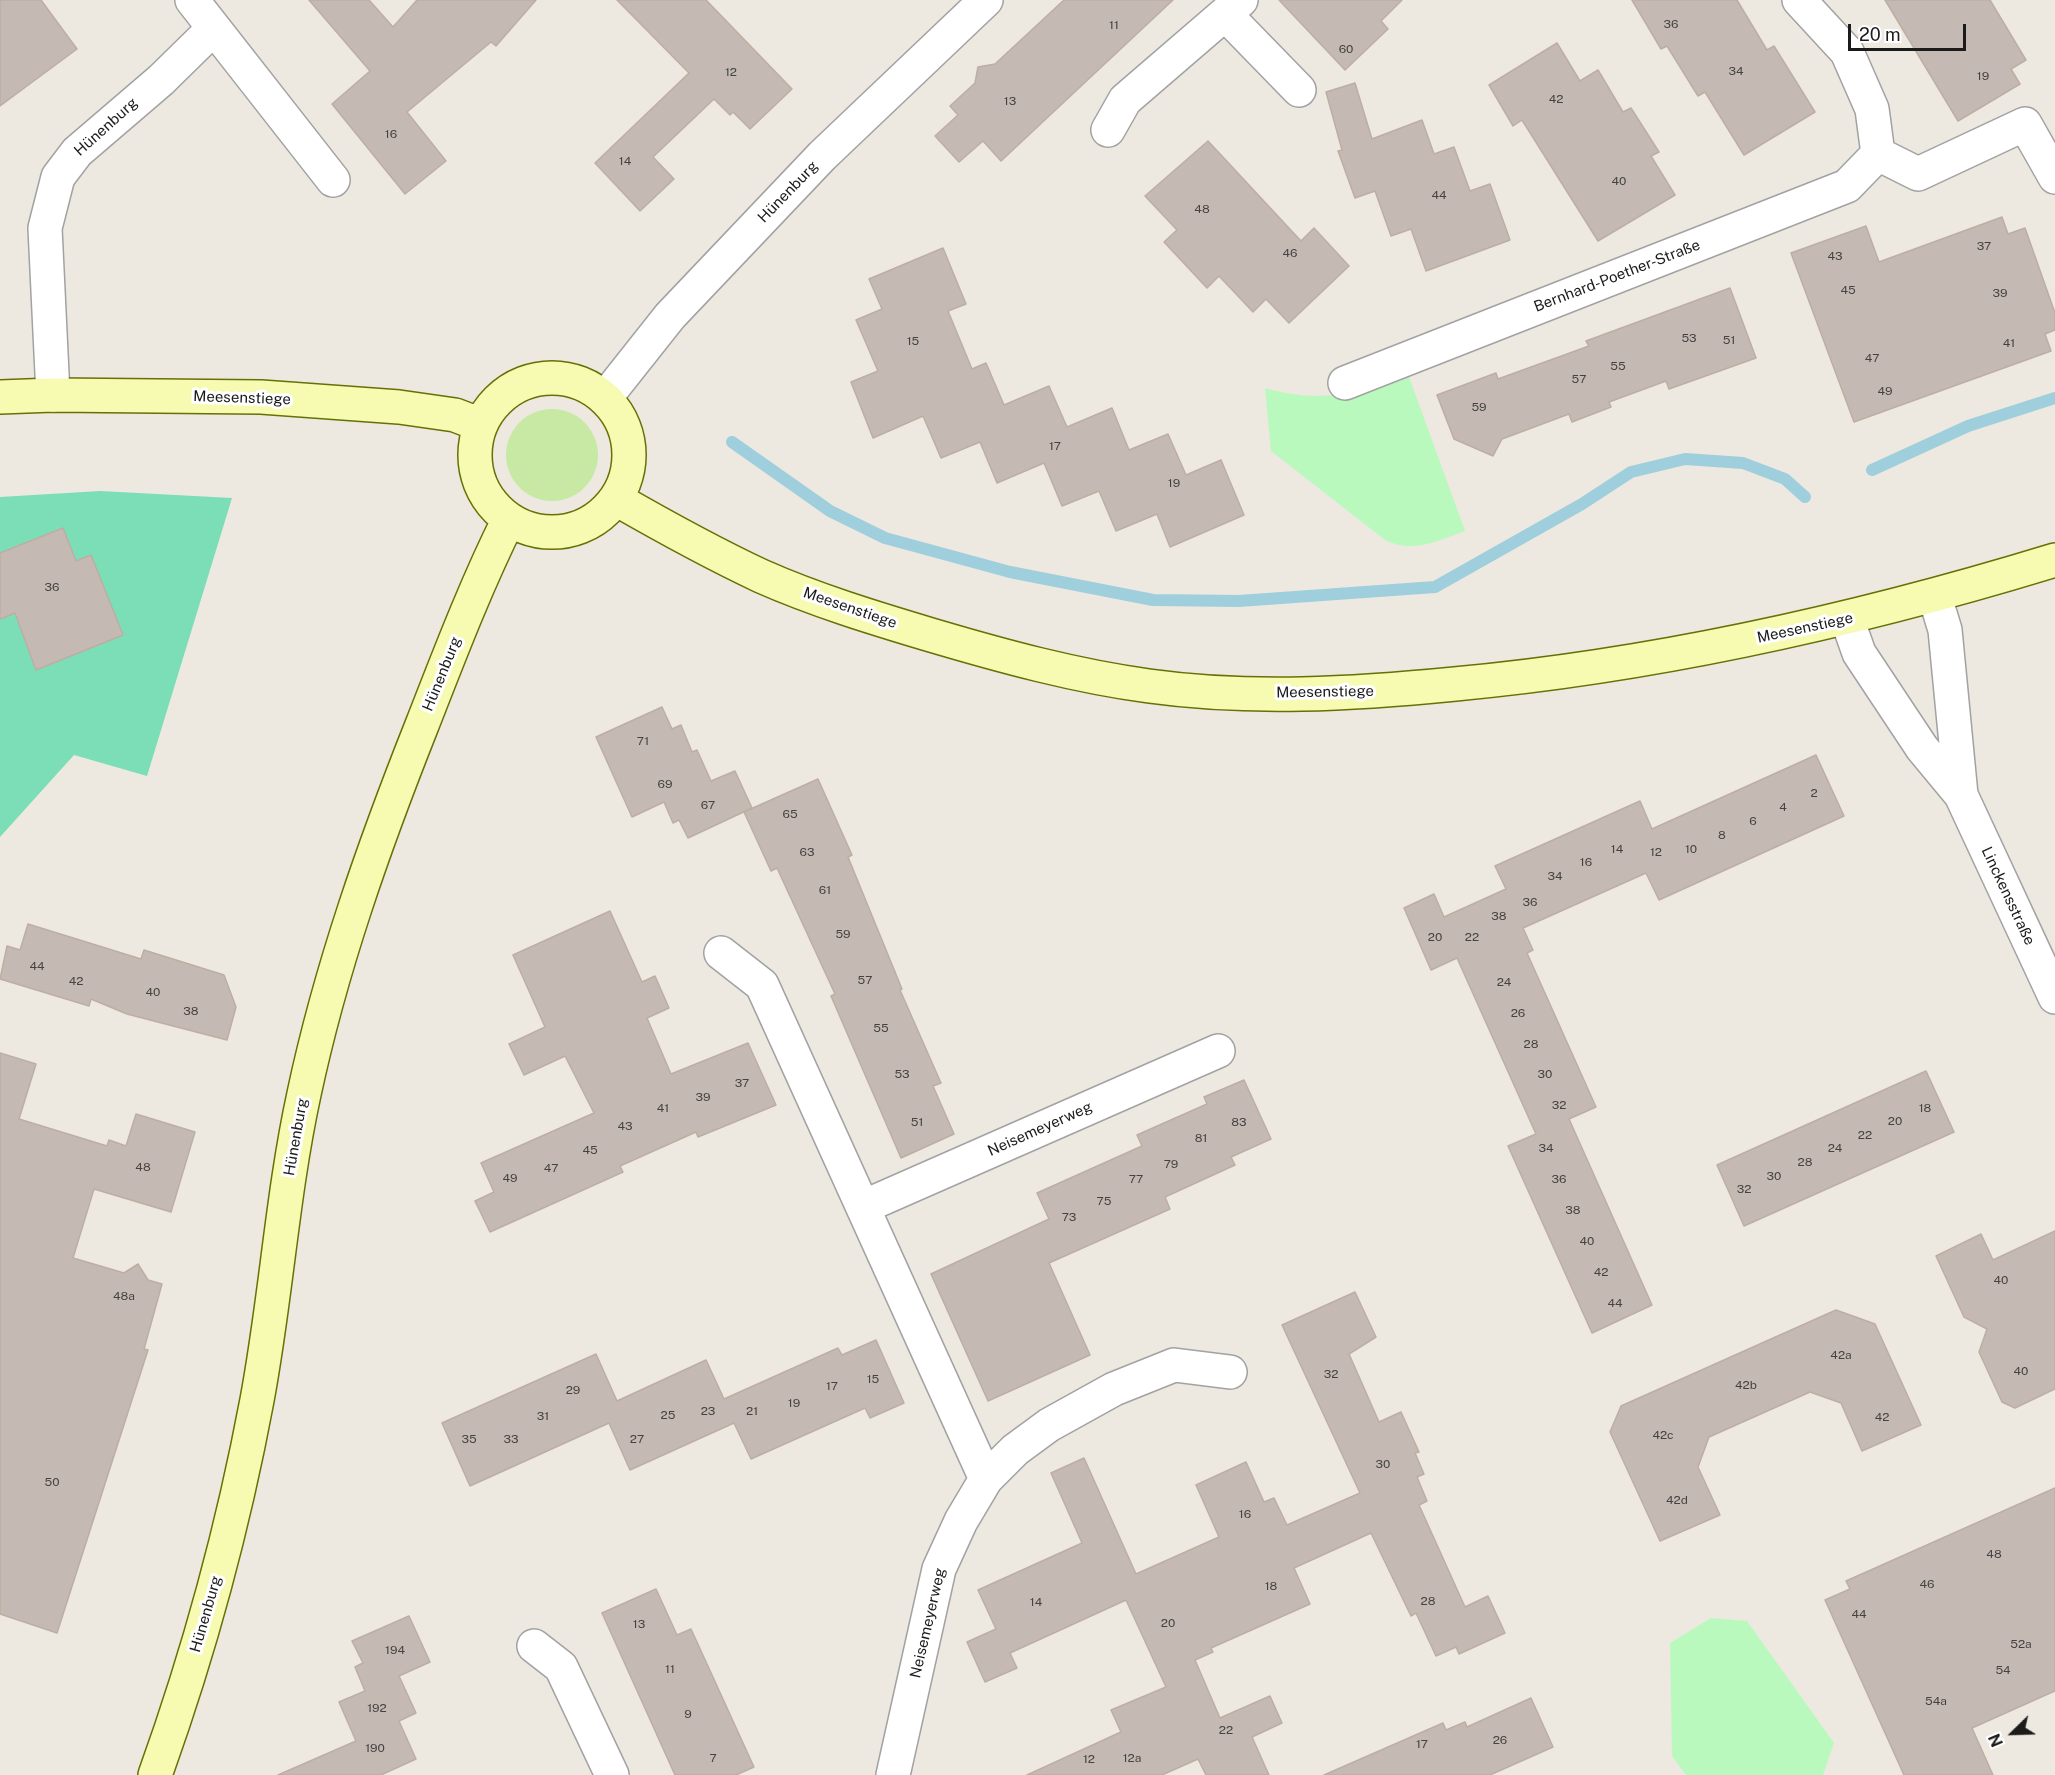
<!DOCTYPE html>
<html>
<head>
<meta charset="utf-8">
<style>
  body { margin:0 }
  #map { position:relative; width:2055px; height:1775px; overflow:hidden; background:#ede8e0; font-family:"Public Sans",sans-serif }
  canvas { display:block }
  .north { position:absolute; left:1983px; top:1703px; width:60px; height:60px; -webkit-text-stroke:4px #fff; paint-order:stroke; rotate:247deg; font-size:16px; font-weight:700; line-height:24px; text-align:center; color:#1b1b1b }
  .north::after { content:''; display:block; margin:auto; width:21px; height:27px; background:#1b1b1b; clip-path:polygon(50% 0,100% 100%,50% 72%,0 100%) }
  .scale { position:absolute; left:1848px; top:24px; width:118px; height:27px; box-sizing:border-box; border:3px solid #1b1b1b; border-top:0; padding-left:8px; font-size:18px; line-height:21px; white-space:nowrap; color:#1b1b1b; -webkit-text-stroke:4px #fff; paint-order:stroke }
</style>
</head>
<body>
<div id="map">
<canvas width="2055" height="1775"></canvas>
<div class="north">N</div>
<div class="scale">20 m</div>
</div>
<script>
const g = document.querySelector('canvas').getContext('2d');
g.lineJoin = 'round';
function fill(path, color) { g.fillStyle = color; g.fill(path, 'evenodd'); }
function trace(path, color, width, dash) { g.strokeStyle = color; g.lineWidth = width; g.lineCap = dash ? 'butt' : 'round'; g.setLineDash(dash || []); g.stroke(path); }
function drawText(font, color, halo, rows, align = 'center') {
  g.font = font + ' "Public Sans",sans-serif'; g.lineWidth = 6; g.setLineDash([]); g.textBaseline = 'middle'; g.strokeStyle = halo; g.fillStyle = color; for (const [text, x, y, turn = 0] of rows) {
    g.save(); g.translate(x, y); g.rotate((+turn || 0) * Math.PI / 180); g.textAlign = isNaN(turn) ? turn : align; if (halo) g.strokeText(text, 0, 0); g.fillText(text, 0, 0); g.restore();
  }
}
fill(new Path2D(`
  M506 455a46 46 0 1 1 92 0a46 46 0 1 1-92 0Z`), '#c7e9a4');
fill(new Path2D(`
  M 1408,374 L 1465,531 C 1437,541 1412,554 1385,540 L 1271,451 L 1265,388 C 1322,404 1354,394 1408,374 Z
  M 1711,1618 L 1747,1621 L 1834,1743 L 1823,1775 L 1686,1775 L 1672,1756 L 1670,1643 Z`), '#baf9be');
fill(new Path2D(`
  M 100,491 L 232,498 L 147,776 L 74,755 L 0,837 L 0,497 Z`), '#7cdeb6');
trace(new Path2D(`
  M 732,442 L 830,511 L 885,538 L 1010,572 L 1153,600 L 1239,601 L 1435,587 L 1582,504 L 1631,472 L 1685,459 L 1743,463 L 1785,479 L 1805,497
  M 1872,470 L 1968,426 L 2055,398`), '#9fcfdc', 12);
const building = new Path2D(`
  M 0,0 L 41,0 L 77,49 L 0,106 Z
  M 309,0 L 369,0 L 393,27 L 417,0 L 536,0 L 496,46 L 491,42 L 407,112 L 446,161 L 405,194 L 332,104 L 370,71 Z
  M 617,0 L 706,0 L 792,89 L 750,129 L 733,112 L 730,115 L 714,99 L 653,157 L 674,179 L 640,211 L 595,163 L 689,73 Z
  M 1064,0 L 1173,0 L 1001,161 L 983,141 L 959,162 L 935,136 L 958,115 L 950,106 L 975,83 L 978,67 L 995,64 Z
  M 1279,0 L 1402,0 L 1381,21 L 1388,29 L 1345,70 Z
  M 1632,0 L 1737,0 L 1767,50 L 1774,46 L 1815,112 L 1744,155 L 1705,92 L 1698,96 L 1667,46 L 1661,49 Z
  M 1885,0 L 1990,0 L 2026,60 L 2011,69 L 2020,84 L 1958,121 Z
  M 1557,43 L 1580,81 L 1598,70 L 1623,112 L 1631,108 L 1659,152 L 1651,156 L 1675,195 L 1598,241 L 1522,120 L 1513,126 L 1489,85 Z
  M 1355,83 L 1372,139 L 1422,120 L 1434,154 L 1454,147 L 1470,191 L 1490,184 L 1510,240 L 1426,271 L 1411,229 L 1391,236 L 1375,191 L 1355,198 L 1338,151 L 1342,150 L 1326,92 Z
  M 1208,141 L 1301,241 L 1314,228 L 1349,266 L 1289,323 L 1266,299 L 1253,312 L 1219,276 L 1207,288 L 1164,242 L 1177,230 L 1145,196 Z
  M 2002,217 L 2008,234 L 2025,228 L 2055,313 L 2055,330 L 2045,334 L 2051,351 L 1854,422 L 1791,253 L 1866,226 L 1879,262 Z
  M 943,248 L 966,304 L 948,311 L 972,369 L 986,363 L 1004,405 L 1049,386 L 1067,427 L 1112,408 L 1129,450 L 1168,434 L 1186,475 L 1221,460 L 1244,515 L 1170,547 L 1157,514 L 1116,531 L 1099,491 L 1062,506 L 1044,463 L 997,483 L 980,442 L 941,458 L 923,416 L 873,438 L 851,382 L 878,371 L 856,320 L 882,309 L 869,279 Z
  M 1730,288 L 1756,358 L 1669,389 L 1666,381 L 1609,402 L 1611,407 L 1572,422 L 1569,414 L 1502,439 L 1493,456 L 1454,439 L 1437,395 L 1496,373 L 1498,379 L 1589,346 L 1586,341 Z
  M 63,528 L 76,561 L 91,555 L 123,635 L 36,670 L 15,613 L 0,619 L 0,553 Z
  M 662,707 L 672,729 L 681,725 L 692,752 L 697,750 L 711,781 L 735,771 L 752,808 L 688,838 L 679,820 L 673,823 L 664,802 L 632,817 L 596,737 Z
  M 1816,755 L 1844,816 L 1659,900 L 1646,873 L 1523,928 L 1533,950 L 1527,953 L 1596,1107 L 1569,1119 L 1652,1305 L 1592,1333 L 1508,1146 L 1536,1134 L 1457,958 L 1431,970 L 1404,908 L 1434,894 L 1444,917 L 1506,889 L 1495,866 L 1640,801 L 1652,829 Z
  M 818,779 L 852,855 L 848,857 L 902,989 L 900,990 L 941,1083 L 933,1086 L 954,1134 L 901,1158 L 831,996 L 835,994 L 777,868 L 771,871 L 744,812 Z
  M 610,911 L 642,982 L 655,976 L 669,1008 L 647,1018 L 671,1074 L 748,1043 L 776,1105 L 698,1137 L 696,1132 L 620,1166 L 623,1172 L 490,1232 L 475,1201 L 494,1192 L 481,1163 L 594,1113 L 565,1056 L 524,1075 L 509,1044 L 545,1027 L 513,955 Z
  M 28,924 L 141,959 L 144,950 L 224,975 L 236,1007 L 227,1040 L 127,1014 L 91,999 L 89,1006 L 0,979 L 7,946 L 20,950 Z
  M 0,1053 L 36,1064 L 19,1119 L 107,1146 L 109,1140 L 126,1146 L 136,1114 L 195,1132 L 171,1212 L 94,1189 L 73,1258 L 124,1273 L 138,1264 L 148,1280 L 162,1284 L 144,1349 L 148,1350 L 57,1633 L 0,1614 Z
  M 1926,1071 L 1954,1132 L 1744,1226 L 1717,1165 Z
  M 1244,1080 L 1271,1139 L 1231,1157 L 1235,1165 L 1165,1197 L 1170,1209 L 1049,1263 L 1090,1355 L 988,1401 L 931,1274 L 1049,1219 L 1037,1193 L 1142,1146 L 1137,1135 L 1207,1104 L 1204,1097 Z
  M 2055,1231 L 2055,1389 L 2015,1408 L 2002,1402 L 1979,1352 L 1987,1329 L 1964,1317 L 1936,1256 L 1981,1234 L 1993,1260 Z
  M 1355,1292 L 1376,1337 L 1349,1354 L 1379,1422 L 1401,1412 L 1419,1452 L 1415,1453 L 1424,1474 L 1417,1477 L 1427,1501 L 1419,1505 L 1465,1607 L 1488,1596 L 1505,1633 L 1459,1654 L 1456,1647 L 1436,1656 L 1416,1613 L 1411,1616 L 1371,1533 L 1294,1568 L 1310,1604 L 1211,1648 L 1213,1652 L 1195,1660 L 1220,1718 L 1270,1696 L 1282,1723 L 1252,1737 L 1269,1775 L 1206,1775 L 1198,1759 L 1162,1775 L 1027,1775 L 1121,1732 L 1111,1710 L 1166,1687 L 1126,1600 L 1010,1653 L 1017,1668 L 985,1682 L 967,1642 L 996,1629 L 978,1590 L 1082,1543 L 1051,1473 L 1084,1458 L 1136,1574 L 1219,1537 L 1196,1485 L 1246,1462 L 1264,1502 L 1274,1498 L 1287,1525 L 1360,1493 L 1282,1325 Z
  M 1836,1310 L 1875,1324 L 1921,1425 L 1862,1451 L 1841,1403 L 1810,1392 L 1709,1437 L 1698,1467 L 1720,1515 L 1660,1541 L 1610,1432 L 1621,1406 Z
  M 876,1340 L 904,1403 L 870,1418 L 865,1408 L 751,1459 L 734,1423 L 630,1470 L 609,1423 L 470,1486 L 442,1423 L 596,1354 L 617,1401 L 706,1360 L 724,1399 L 838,1348 L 842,1355 Z
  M 2055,1488 L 2055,1691 L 1972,1728 L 1993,1775 L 1904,1775 L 1825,1600 L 1850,1589 L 1846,1581 Z
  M 656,1589 L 677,1635 L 691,1629 L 754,1767 L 736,1775 L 675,1775 L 602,1613 Z
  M 409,1616 L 430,1662 L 399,1676 L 416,1713 L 399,1721 L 416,1759 L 381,1775 L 278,1775 L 356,1741 L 339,1702 L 365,1691 L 355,1667 L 363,1663 L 352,1641 Z
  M 1531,1698 L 1553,1747 L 1490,1775 L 1324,1775 L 1443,1723 L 1446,1730 L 1465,1722 L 1467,1727 Z`);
fill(building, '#c4bab3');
trace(building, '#beaea2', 1.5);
const street = new Path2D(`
  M 192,0 L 333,180
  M 1799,0 L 1847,52 L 1872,109 L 1878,154
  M 1226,15 L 1299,90
  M 1108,130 L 1125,100 L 1241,0
  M 1345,383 L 1847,186 L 1878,154 L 1918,174 L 2025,124 L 2055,177
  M 53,395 L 45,228 L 58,177 L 77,152 L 161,80 L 213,29
  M 605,398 L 670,316 L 822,156 L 986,0
  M 1935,597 L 1945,630 L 1961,795
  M 1847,619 L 1859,653 L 1922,748 L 1961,795 L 2055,997
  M 721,953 L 762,985 L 986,1479
  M 863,1207 L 1218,1051
  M 534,1646 L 561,1667 L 612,1775
  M 893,1775 L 939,1569 L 961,1521 L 986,1479 L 1015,1450 L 1049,1425 L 1114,1389 L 1174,1365 L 1230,1372`);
const secondary = new Path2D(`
  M475 455a77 77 0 1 1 154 0a77 77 0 1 1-154 0Z
  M 0,397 L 53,395 L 261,397 L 399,407 L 455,415 L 481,425
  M 616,499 C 663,526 712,553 761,576 C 815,600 874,618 931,635 C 1002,656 1075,676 1149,686 C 1250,700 1354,694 1455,684 C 1660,665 1859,620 2055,560
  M 155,1775 C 199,1653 233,1528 257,1400 C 276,1299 282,1195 304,1094 C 331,967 374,846 422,725 C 449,656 476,585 509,519`);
trace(street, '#a2a2a2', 36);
trace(secondary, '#677004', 36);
trace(street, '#fff', 33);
trace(secondary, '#f7fab1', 33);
drawText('12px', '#454341', null, [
  ["36",1671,24],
  ["11",1114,25],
  ["60",1346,49],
  ["34",1736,71],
  ["12",731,72],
  ["19",1983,76],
  ["42",1556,99],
  ["13",1010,101],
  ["16",391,134],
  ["14",625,161],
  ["40",1619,181],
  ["44",1439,195],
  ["48",1202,209],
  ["37",1984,246],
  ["46",1290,253],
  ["43",1835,256],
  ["45",1848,290],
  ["39",2000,293],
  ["53",1689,338],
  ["51",1729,340],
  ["15",913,341],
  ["41",2009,343],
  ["47",1872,358],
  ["55",1618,366],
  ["57",1579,379],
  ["49",1885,391],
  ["59",1479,407],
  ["17",1055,446],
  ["19",1174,483],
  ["36",52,587],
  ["71",643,741],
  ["69",665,784],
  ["2",1814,793],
  ["67",708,805],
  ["4",1783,807],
  ["65",790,814],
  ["6",1753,821],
  ["8",1722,835],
  ["14",1617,849],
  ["10",1691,849],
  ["63",807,852],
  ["12",1656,852],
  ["16",1586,862],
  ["34",1555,876],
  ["61",825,890],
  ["36",1530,902],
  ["38",1499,916],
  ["59",843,934],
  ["20",1435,937],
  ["22",1472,937],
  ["44",37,966],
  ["57",865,980],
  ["42",76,981],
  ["24",1504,982],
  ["40",153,992],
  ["38",191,1011],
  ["26",1518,1013],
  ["55",881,1028],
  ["28",1531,1044],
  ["53",902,1074],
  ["30",1545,1074],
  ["37",742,1083],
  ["39",703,1097],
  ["32",1559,1105],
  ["41",663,1108],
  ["18",1925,1108],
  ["20",1895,1121],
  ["51",917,1122],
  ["83",1239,1122],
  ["43",625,1126],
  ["22",1865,1135],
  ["81",1201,1138],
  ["34",1546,1148],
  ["24",1835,1148],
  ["45",590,1150],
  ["28",1805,1162],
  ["79",1171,1164],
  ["48",143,1167],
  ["47",551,1168],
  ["30",1774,1176],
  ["49",510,1178],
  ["77",1136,1179],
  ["36",1559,1179],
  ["32",1744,1189],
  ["75",1104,1201],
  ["38",1573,1210],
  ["73",1069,1217],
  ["40",1587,1241],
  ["42",1601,1272],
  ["40",2001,1280],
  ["48a",124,1296],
  ["44",1615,1303],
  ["42a",1841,1355],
  ["40",2021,1371],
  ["32",1331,1374],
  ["15",873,1379],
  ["42b",1746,1385],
  ["17",832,1386],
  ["29",573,1390],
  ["19",794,1403],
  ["23",708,1411],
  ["21",752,1411],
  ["25",668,1415],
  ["31",543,1416],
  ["42",1882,1417],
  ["42c",1663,1435],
  ["35",469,1439],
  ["33",511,1439],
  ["27",637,1439],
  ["30",1383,1464],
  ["50",52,1482],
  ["42d",1677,1500],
  ["16",1245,1514],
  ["48",1994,1554],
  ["46",1927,1584],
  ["18",1271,1586],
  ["28",1428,1601],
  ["14",1036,1602],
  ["44",1859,1614],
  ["20",1168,1623],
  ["13",639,1624],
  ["52a",2021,1644],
  ["194",395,1650],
  ["11",670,1669],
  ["54",2003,1670],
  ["54a",1936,1701],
  ["192",377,1708],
  ["9",688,1714],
  ["22",1226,1730],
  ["26",1500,1740],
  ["17",1422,1744],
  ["190",375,1748],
  ["7",713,1758],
  ["12a",1132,1758],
  ["12",1089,1759]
]);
drawText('15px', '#1b1b1b', '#fff', [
  ["Hünenburg",106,127,-42],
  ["Hünenburg",788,192,-46],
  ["Bernhard-Poether-Straße",1617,276,-21],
  ["Meesenstiege",242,398,2],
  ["Meesenstiege",850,608,19],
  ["Meesenstiege",1805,628,-12],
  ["Hünenburg",442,674,-68],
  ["Meesenstiege",1325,692,-1],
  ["Linckensstraße",2008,896,65],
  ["Neisemeyerweg",1040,1129,-24],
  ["Hünenburg",296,1137,-80],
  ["Hünenburg",206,1614,-74],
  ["Neisemeyerweg",928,1623,-77]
]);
</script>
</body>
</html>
